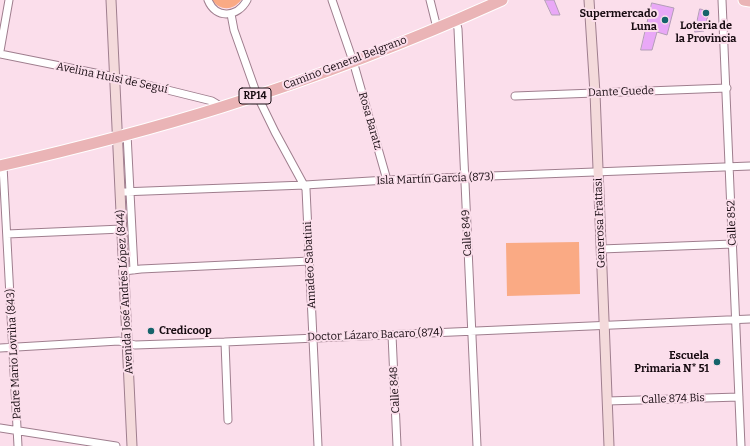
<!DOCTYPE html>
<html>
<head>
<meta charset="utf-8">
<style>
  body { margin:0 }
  canvas { display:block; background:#fbdeeb }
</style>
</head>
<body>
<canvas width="750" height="446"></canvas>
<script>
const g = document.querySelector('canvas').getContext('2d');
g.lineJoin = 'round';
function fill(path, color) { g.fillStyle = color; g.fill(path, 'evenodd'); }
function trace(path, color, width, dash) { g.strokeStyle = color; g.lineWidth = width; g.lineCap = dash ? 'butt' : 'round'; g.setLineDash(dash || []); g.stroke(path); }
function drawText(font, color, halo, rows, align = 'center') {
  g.font = font + ' Bitter,serif'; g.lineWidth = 4; g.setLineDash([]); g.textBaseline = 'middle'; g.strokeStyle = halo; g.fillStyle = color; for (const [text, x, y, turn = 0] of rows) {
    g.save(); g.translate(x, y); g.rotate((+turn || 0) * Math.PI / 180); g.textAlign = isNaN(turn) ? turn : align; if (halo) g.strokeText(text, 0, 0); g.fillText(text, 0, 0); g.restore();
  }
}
fill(new Path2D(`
  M 212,0 L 241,0 C 233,11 220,11 212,0 Z
  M 579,242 L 580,294 L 507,296 L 506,243 Z`), '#faaa84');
const building = new Path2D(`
  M 545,0 L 554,0 L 560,15 L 552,15 Z
  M 652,3 L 674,8 L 667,35 L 657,32 L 652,50 L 641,50 Z
  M 700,9 L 709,11 L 704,31 L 695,32 Z`);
fill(building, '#e9a8f7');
trace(building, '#b39db7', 1);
const minor = new Path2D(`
  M 208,0 C 216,20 238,17 247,0
  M 332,0 L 353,61 L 387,180
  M 430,0 L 437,28
  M 722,0 L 741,446
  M 231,14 L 234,30 L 257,95 L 275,132 L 306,189 L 318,446
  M 456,21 L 458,29 L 477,446
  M 0,51 L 9,0
  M 0,54 L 115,77 L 212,101 L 222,107
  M 515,96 L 727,88
  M 127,134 L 134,270
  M 3,166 L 18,446
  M 121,192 L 305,185 L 387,180 L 750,166
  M 7,234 L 122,229
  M 601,249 L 733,244
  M 124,271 L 141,269 L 310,261
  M 392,335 L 397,446
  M 225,342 L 228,420
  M 0,348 L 119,341 L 135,345 L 225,342 L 750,319
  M 607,401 L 739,397
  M 0,428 L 116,446`);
const secondary = new Path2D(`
  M 111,0 L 132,446
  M 589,0 L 595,93 L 609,446`);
const primary = new Path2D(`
  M 744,0 L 750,1
  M 0,166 C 74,149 149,130 222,107 C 317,77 411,41 502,0`);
trace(minor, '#9f7e8e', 9);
trace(secondary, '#9f7e8e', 11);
trace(primary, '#fff', 13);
trace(minor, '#fff', 7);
trace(secondary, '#f4dadb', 9);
trace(primary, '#eab4b6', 11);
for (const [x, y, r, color] of [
  [706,13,4,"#15636b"],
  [665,20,4,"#15636b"],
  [151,331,4,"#15636b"],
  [717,362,4,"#15636b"]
]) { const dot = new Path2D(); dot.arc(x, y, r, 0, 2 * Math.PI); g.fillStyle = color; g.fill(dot); trace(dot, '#fbdeeb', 1.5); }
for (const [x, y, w] of [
  [255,96,32]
]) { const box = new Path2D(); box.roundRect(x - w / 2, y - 8, w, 16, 3); g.fillStyle = '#fbdeeb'; g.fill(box); trace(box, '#170b11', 1); }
drawText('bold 10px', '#170b11', null, [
  ["RP14",255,96]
]);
drawText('bold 11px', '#170b11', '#fbdeeb', [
  ["Supermercado",657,14],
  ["Luna",657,27],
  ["Loteria de",706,26,"center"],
  ["la Provincia",706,39,"center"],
  ["Credicoop",159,331,"left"],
  ["Escuela",709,356],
  ["Primaria N* 51",709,369]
], 'right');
drawText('11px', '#170b11', '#fbdeeb', [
  ["Camino General Belgrano",345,63,-21],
  ["Avelina Huisi de Seguí",112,78,12],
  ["Dante Guede",621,92,-2],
  ["Rosa Baratz",370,121,74],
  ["Isla Martín García (873)",435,179,-2],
  ["Generosa Frattasi",600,223,-92],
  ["Calle 852",732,223,-92],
  ["Calle 849",467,233,-93],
  ["Amadeo Sabatini",310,265,-93],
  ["Avenida José Andrés López (844)",125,292,-93],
  ["Doctor Lázaro Bacaro (874)",375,335,-2],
  ["Padre Mario Lovriha (843)",14,354,-93],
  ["Calle 848",395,390,-93],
  ["Calle 874 Bis",673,399,-2]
]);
</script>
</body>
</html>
